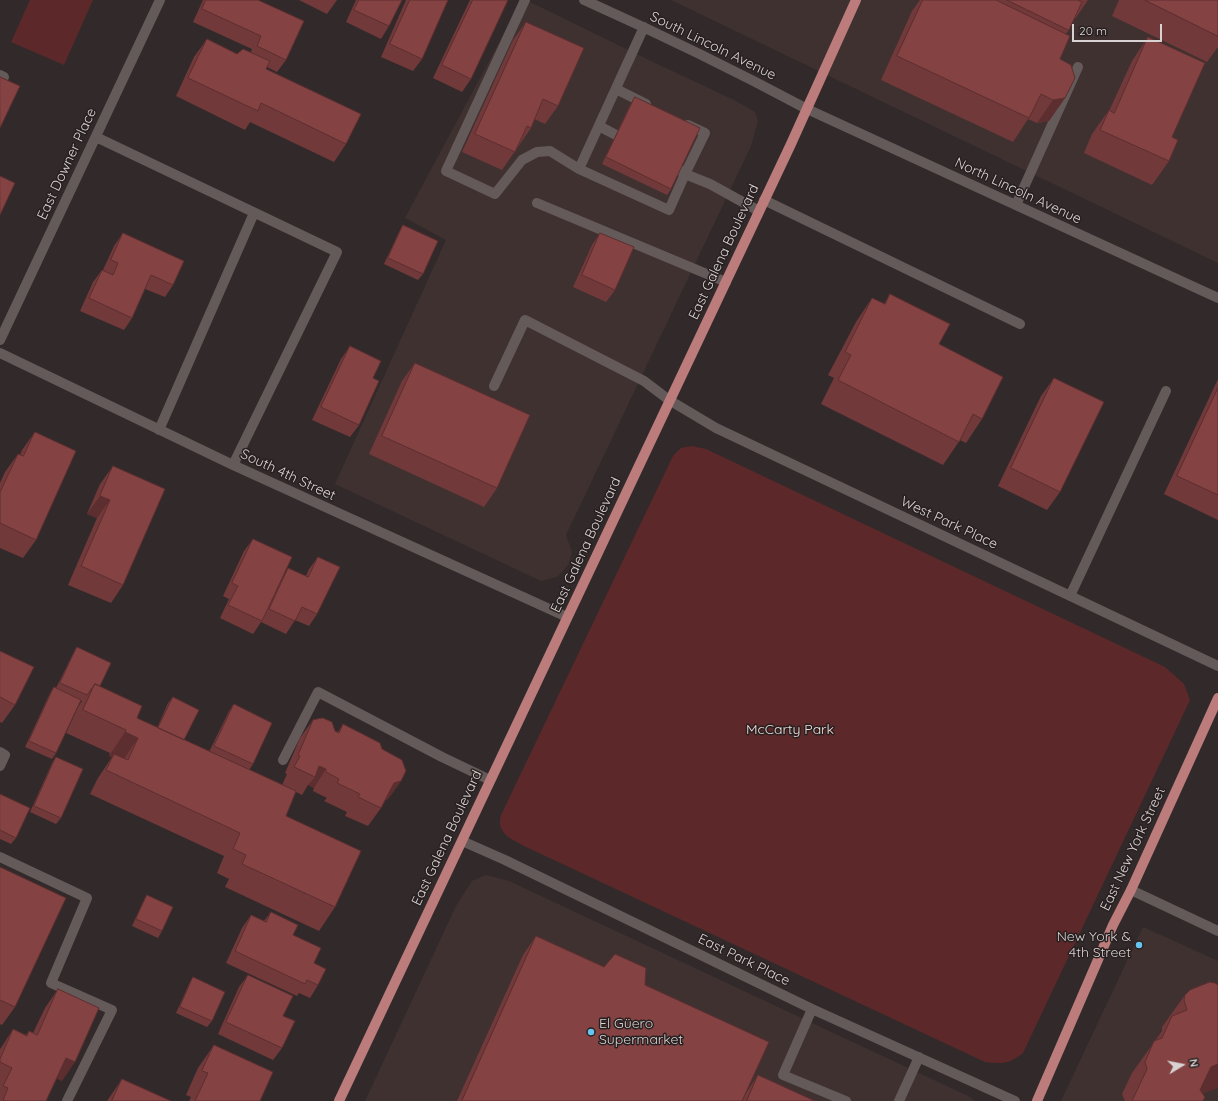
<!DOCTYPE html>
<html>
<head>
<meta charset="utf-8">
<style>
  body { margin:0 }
  #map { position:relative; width:1218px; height:1101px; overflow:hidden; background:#322a2a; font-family:Quicksand,sans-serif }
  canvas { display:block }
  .north { position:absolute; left:1162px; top:1045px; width:40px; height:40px; -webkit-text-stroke:3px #282020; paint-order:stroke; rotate:80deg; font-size:11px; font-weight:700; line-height:16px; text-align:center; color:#d8d2d2 }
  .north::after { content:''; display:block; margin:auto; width:14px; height:18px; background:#d8d2d2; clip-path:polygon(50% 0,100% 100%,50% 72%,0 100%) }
  .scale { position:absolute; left:1072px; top:24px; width:90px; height:18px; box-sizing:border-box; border:2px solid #d8d2d2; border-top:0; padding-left:5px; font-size:12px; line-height:14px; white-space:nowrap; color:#d8d2d2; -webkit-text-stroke:3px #282020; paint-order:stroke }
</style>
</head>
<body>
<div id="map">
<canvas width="1218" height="1101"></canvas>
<div class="north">N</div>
<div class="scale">20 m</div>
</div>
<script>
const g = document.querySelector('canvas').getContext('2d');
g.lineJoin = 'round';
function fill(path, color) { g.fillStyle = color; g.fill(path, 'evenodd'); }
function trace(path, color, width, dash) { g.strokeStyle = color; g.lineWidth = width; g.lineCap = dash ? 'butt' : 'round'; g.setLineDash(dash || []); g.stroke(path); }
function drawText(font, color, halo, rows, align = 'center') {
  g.font = font + ' Quicksand,sans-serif'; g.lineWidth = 3; g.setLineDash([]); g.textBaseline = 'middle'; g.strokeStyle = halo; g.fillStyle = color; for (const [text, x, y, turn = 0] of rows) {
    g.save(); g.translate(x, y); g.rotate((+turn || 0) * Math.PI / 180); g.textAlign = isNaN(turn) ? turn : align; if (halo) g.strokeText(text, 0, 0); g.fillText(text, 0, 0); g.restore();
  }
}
fill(new Path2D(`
  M 522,0 L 526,0 L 655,63 L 734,100 L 755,112 L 758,121 L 751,146 L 566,535 L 572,552 L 569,564 L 557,577 L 541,581 L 335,484 L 446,240 L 405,218 Z
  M 671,0 L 1218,0 L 1218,263 Z
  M 486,875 L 509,881 L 968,1096 L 975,1101 L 365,1101 L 456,906 L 472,881 Z
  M 1143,927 L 1218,961 L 1218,1101 L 1061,1101 Z`), '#403131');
fill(new Path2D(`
  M 30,0 L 93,0 L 64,65 L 11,42 Z
  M 692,446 L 706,449 L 1165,667 L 1184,684 L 1190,700 L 1023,1053 C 1008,1064 1004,1064 985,1062 L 524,846 C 510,838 496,833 501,815 L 673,456 L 681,448 Z`), '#5d2829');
trace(new Path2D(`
  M 525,0 L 446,171 L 495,194 L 522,160 L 537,152 L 550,151 L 579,169 L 669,210 L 685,174 L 710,184 L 759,211
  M 584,0 C 660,34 734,70 807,109 L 1218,298
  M 0,75 L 4,77
  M 616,89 L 646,104
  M 599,126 L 616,135
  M 96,137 L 337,252 L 233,465
  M 579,169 L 644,27
  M 681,171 L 685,174 L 705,133 L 688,125
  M 764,200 L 1020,324
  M 537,203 L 726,282
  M 1016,205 L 1078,67
  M 0,340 L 160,0
  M 0,353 L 233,465 L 567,617
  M 494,386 L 525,320 L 644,381 L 669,400 L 716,428 L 1218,666
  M 159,430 L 254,213
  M 1070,596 L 1166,391
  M 0,752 L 5,755 L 0,766
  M 283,760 L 318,692 L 442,757 L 490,780
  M 462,841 L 505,860 L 812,1009 L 1015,1101
  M 0,857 L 87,898 L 51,983 L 112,1010 L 67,1101
  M 1131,890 L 1218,931
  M 812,1009 L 783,1075 L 846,1101
  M 899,1101 L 919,1057`), '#635a59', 10);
trace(new Path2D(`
  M 339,1101 L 791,144 L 856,0
  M 1037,1101 L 1113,925 L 1131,890 L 1218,698`), '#bd7c7c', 10);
fill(new Path2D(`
  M 203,0 L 258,0 L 286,60 L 277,72 L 267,67 L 266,69 L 346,144 L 334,162 L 250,122 L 245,130 L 176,96 L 194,57 L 207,39 L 237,54 L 251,52 L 252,49 L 193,22 Z
  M 299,0 L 337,0 L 327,14 Z
  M 356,0 L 402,0 L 389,26 L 381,39 L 346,22 Z
  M 406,0 L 448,0 L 422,59 L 413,71 L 381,57 Z
  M 470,0 L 508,0 L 471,79 L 462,92 L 433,78 Z
  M 920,0 L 1088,0 L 1075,19 L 1074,18 L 1069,30 L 1066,34 L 1060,59 L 1065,98 L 1049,121 L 1037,123 L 1028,119 L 1013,142 L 881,80 L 912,11 Z
  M 1119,0 L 1218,0 L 1218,47 L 1207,62 L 1112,16 Z
  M 526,22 L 558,106 L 545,124 L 534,119 L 531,128 L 502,170 L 462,152 L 513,40 Z
  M 1148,37 L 1172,137 L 1169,161 L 1152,185 L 1084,153 L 1092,134 L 1109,110 L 1109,111 L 1132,61 Z
  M 635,97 L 671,189 L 667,195 L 602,164 L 631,103 Z
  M 403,225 L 423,274 L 418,280 L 384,264 L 399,232 Z
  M 123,233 L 173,285 L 165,297 L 145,289 L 132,318 L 124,330 L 80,311 L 93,282 L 102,270 L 103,270 L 114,246 Z
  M 600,233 L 615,290 L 606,302 L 573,287 L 592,245 Z
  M 890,294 L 939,344 L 982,419 L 966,443 L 960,440 L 943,465 L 821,404 L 834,378 L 828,375 L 856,322 L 872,298 L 884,304 Z
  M 350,346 L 373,378 L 359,425 L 350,437 L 312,420 L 341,359 Z
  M 415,363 L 497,488 L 484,507 L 369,454 L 402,381 Z
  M 1054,378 L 1060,492 L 1047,510 L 998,486 L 1041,396 Z
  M 1218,379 L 1218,520 L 1164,494 Z
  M 35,432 L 36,540 L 23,558 L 0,548 L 0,483 L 5,472 L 18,454 L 20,455 L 22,450 Z
  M 113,466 L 123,585 L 111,603 L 68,585 L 97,518 L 87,514 L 100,484 Z
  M 253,539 L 284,575 L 288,568 L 306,576 L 309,569 L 318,557 L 317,614 L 309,626 L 295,620 L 286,634 L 261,622 L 253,634 L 220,618 L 229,599 L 223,596 L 244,551 Z
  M 77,647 L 100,686 L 137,718 L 157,728 L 168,703 L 173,697 L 184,740 L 209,752 L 229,711 L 234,704 L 253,764 L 249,770 L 282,785 L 287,774 L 285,773 L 300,738 L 313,720 L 338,732 L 343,724 L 382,749 L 401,781 L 388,799 L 385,800 L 381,808 L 368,826 L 345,816 L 347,812 L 324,801 L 327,798 L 313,791 L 314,788 L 308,785 L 302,795 L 296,792 L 286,816 L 335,907 L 319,931 L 225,887 L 229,879 L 217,873 L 224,856 L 90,794 L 98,778 L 112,757 L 109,756 L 110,753 L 66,733 L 78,707 L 82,701 L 80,701 L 56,753 L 52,759 L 25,747 L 50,693 L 54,687 L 56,688 L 73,654 Z
  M 0,651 L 15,705 L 2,723 L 0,722 Z
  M 56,757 L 61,818 L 56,824 L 30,812 L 52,763 Z
  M 0,794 L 16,838 L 11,844 L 0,839 Z
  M 0,867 L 15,1007 L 2,1025 L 0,1024 Z
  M 147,895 L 162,931 L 158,938 L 132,926 L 143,902 Z
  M 271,912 L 293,935 L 314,963 L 318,985 L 310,998 L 299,993 L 297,996 L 226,963 L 242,928 L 251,915 L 264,921 Z
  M 536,936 L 645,985 L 746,1093 L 758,1075 L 815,1101 L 457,1101 L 523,955 Z
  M 248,975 L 283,1016 L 282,1048 L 273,1060 L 218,1034 L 239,987 Z
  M 193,977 L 212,1021 L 207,1027 L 176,1013 L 189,984 Z
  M 58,989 L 62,1081 L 57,1078 L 46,1101 L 0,1101 L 0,1049 L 1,1048 L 13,1029 L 26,1035 L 29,1031 L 33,1033 L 45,1008 Z
  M 1185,995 L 1203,1094 L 1203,1101 L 1125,1101 L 1122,1094 L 1132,1073 L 1162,1031 L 1162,1027 Z
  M 214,1045 L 260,1101 L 189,1101 L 191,1097 L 186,1095 L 198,1068 Z
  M 122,1079 L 171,1101 L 107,1101 Z`), '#72393a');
fill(new Path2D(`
  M 1065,98 L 1049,121 L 1037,123 L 1053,100 Z
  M 100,496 L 110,500 L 97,518 L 87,514 Z
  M 125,732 L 138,738 L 122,762 L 114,754 L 112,757 L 109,756 Z
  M 319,766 L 326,769 L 314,788 L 308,785 L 315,777 Z
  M 401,781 L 388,799 L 381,801 L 394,783 Z
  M 66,1058 L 75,1062 L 62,1081 L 53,1077 Z
  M 1218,1064 L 1218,1088 L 1188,1099 L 1211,1067 Z`), '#5c2e2f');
const building = new Path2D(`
  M 206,0 L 258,0 L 304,21 L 286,60 L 257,46 L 261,36 L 202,9 Z
  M 359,0 L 402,0 L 389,26 L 354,10 Z
  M 410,0 L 448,0 L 422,59 L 390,44 Z
  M 473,0 L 508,0 L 471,79 L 442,65 Z
  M 923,0 L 996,0 L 1070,36 L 1060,59 L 1071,65 L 1075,78 L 1065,98 L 1053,100 L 1041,94 L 1029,118 L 897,56 Z
  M 1007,0 L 1077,0 L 1082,2 L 1069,30 Z
  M 1145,0 L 1218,0 L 1218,36 Z
  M 526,22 L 584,48 L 558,106 L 543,99 L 531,128 L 527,126 L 515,152 L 475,134 Z
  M 1148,37 L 1205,63 L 1172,137 L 1178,140 L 1169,161 L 1100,130 L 1109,110 L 1114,113 Z
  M 207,39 L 237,54 L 243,49 L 270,61 L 266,69 L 361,114 L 346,144 L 261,103 L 258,111 L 188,78 Z
  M 0,77 L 20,86 L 0,128 Z
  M 635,97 L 700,128 L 671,189 L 606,157 Z
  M 0,176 L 15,183 L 0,215 Z
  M 403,225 L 438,241 L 423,274 L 388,258 Z
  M 123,233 L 184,261 L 173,285 L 151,275 L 132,318 L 89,298 L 102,270 L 113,275 L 118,263 L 111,260 Z
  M 600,233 L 634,247 L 615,290 L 582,275 Z
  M 890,294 L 950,324 L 939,344 L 1003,377 L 982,419 L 973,414 L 959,442 L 838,380 L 851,355 L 845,352 L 872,298 L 885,304 Z
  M 350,346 L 381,361 L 373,378 L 379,381 L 359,425 L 321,407 Z
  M 415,363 L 530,415 L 497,488 L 382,436 Z
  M 1054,378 L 1104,402 L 1060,492 L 1011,468 Z
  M 1218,388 L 1218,495 L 1177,476 Z
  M 35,432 L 76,451 L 36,540 L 0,523 L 0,492 L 18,454 L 23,456 Z
  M 113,466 L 165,489 L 123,585 L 81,566 L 110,500 L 100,496 Z
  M 253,539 L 292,557 L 262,621 L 228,605 L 238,586 L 232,583 Z
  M 318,557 L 340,567 L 317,614 L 302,607 L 295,621 L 269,609 L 288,568 L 308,577 Z
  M 77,647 L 111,663 L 100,686 L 95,684 L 87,695 L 60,683 Z
  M 0,651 L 34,667 L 15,705 L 0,697 Z
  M 95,684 L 142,706 L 137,718 L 296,791 L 286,816 L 361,851 L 335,907 L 242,864 L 246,855 L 233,849 L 240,833 L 106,770 L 114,754 L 128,760 L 138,738 L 125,732 L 126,730 L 83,710 Z
  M 54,687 L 81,700 L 56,753 L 29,741 Z
  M 173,697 L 199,710 L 184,740 L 158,728 Z
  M 234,704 L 272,723 L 253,764 L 214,746 Z
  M 323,718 L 332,722 L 335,731 L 339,733 L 343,724 L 380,743 L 382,749 L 402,760 L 406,771 L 401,781 L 394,783 L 381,808 L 358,797 L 360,794 L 337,783 L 339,779 L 326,772 L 326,769 L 319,766 L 315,777 L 294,767 L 300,756 L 298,755 L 313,720 Z
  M 56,757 L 83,769 L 61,818 L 34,806 Z
  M 0,794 L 30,808 L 16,838 L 0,830 Z
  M 0,867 L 66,898 L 15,1007 L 0,1000 Z
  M 147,895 L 173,907 L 162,931 L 136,919 Z
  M 271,912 L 298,925 L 293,935 L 321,948 L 314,963 L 326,969 L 318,985 L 307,980 L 305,984 L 235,951 L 251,915 L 266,922 Z
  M 536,936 L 604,967 L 615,954 L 646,968 L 645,985 L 769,1042 L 742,1101 L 462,1101 Z
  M 248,975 L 293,996 L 283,1016 L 295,1021 L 282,1048 L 226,1022 Z
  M 193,977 L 225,992 L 212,1021 L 180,1007 Z
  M 1210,982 L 1215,983 L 1218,985 L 1218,1064 L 1211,1067 L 1200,1090 L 1205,1097 L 1203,1101 L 1132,1101 L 1147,1069 L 1145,1062 L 1154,1041 L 1162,1038 L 1172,1016 L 1187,1010 L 1184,1000 L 1185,995 L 1190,990 Z
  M 58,989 L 99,1008 L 75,1062 L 66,1058 L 46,1101 L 6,1101 L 3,1100 L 8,1088 L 3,1086 L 12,1068 L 0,1062 L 0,1059 L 13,1029 L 27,1036 L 29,1031 L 37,1035 Z
  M 214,1045 L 273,1072 L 260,1101 L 195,1101 L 208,1073 L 202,1071 Z
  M 758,1075 L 815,1101 L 747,1101 Z
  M 122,1079 L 171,1101 L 112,1101 Z`);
fill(building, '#844243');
trace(building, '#5c2e2f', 1);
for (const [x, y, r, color] of [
  [1139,945,4,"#67c4ef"],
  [591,1032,4,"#67c4ef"]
]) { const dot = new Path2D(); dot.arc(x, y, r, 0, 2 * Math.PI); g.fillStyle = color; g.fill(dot); trace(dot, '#282020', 1.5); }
drawText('14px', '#d8d2d2', '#282020', [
  ["South Lincoln Avenue",713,46,26],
  ["East Downer Place",67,164,-65],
  ["North Lincoln Avenue",1018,191,25],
  ["East Galena Boulevard",724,252,-65],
  ["South 4th Street",288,475,25],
  ["West Park Place",949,523,25],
  ["East Galena Boulevard",586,545,-65],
  ["East Galena Boulevard",447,838,-65],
  ["East New York Street",1133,849,-65],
  ["East Park Place",744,960,26]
]);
drawText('14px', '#f1dbda', '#282020', [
  ["McCarty Park",790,730]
]);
drawText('14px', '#d8d2d2', '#282020', [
  ["New York &",1131,937],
  ["4th Street",1131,953],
  ["El Güero",599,1024,"left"],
  ["Supermarket",599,1040,"left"]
], 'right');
</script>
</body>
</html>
